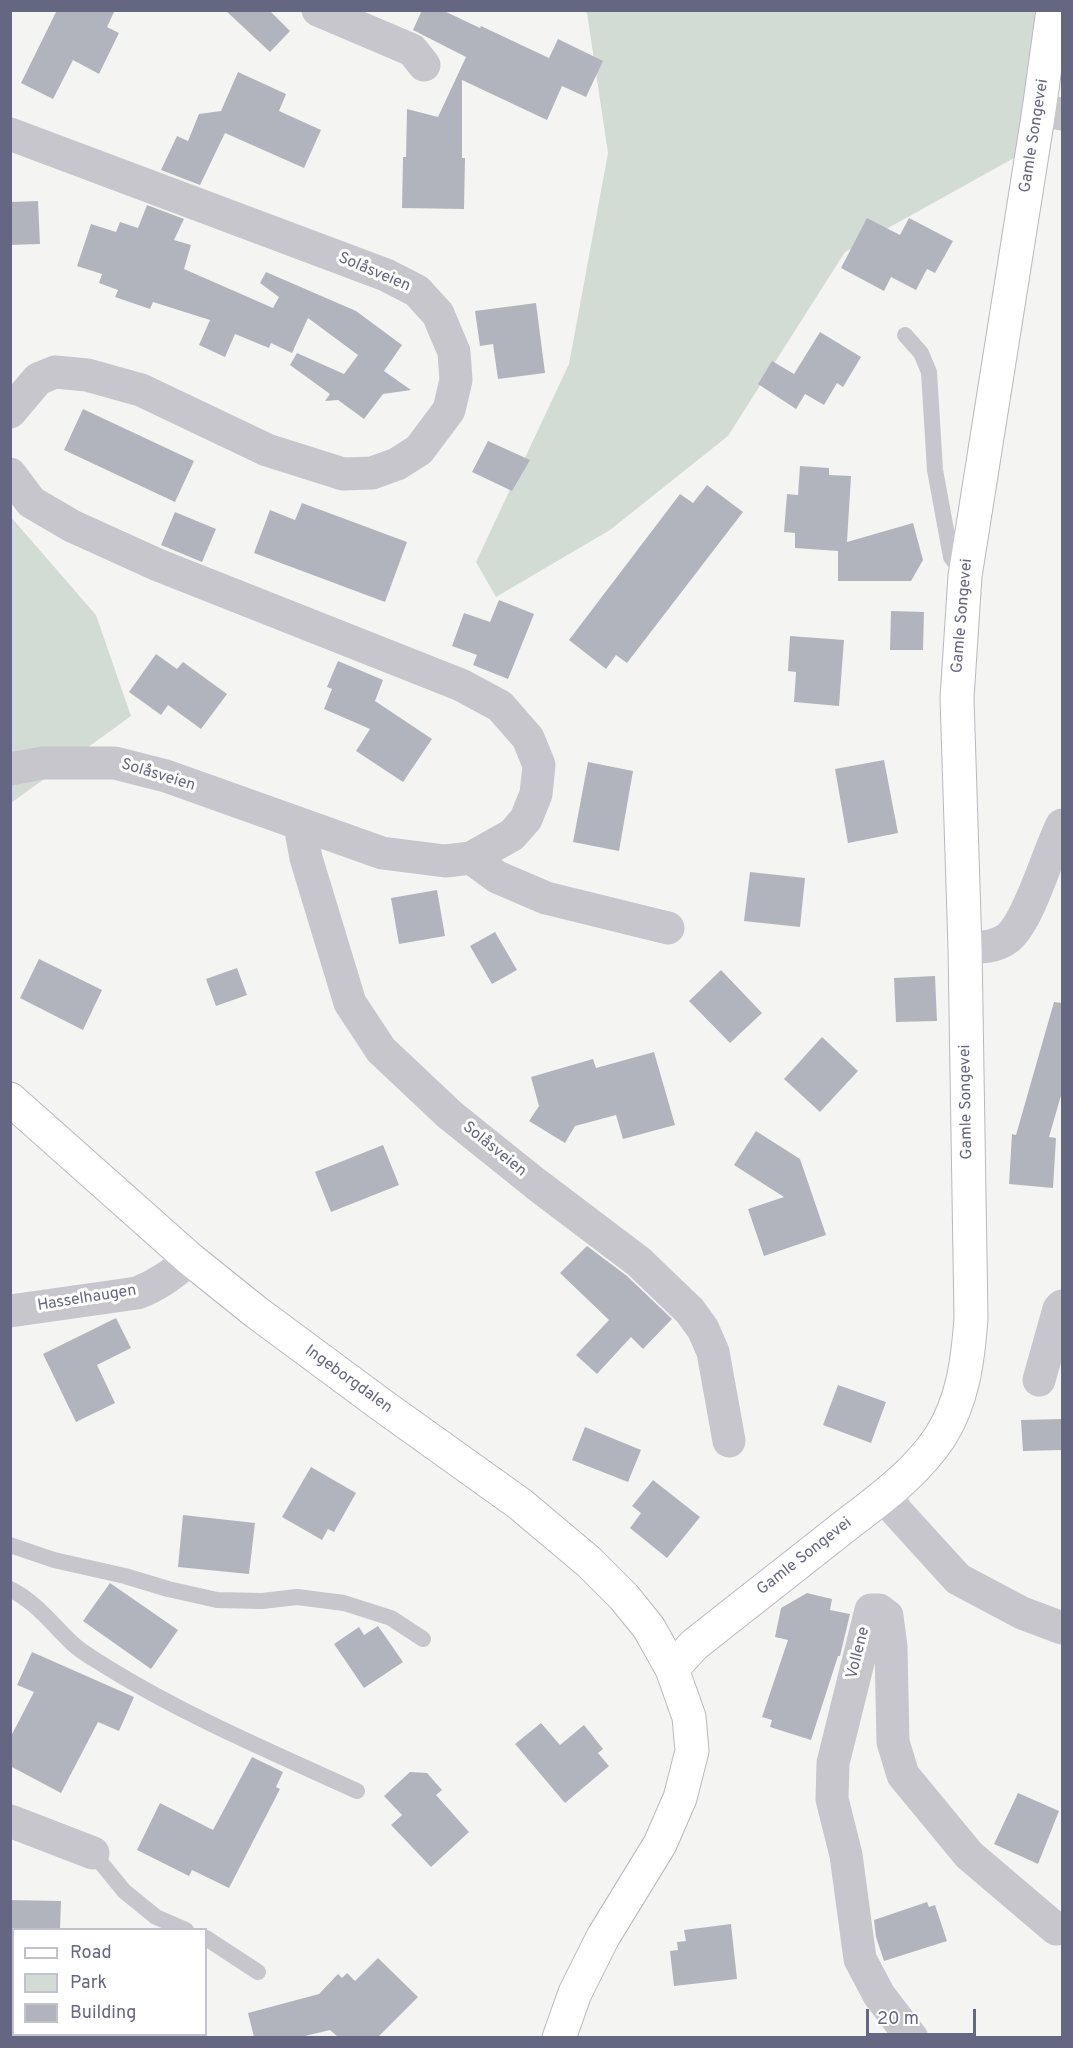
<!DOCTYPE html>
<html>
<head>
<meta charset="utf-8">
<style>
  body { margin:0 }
  #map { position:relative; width:1073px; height:2048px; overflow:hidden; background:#f4f5f2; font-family:Overpass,sans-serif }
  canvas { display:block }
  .frame { position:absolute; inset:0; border:12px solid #656782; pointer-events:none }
  .legend { position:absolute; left:12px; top:1928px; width:195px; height:108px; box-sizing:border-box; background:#fff; border:2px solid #c1c2cd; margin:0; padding:8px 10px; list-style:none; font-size:18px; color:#656782 }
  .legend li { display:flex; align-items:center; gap:12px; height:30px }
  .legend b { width:30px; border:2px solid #c1c2cd }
  .scale { position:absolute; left:866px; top:2009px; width:110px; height:27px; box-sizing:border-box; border:3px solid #656782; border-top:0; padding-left:8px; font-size:18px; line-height:21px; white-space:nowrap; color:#656782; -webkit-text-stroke:4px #fff; paint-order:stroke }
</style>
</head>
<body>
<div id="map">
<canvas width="1073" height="2048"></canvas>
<div class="frame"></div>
<ul class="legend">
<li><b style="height:8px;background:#fff"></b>Road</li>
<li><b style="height:16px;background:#d3dcd4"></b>Park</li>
<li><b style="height:16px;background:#b2b4bd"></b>Building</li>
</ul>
<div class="scale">20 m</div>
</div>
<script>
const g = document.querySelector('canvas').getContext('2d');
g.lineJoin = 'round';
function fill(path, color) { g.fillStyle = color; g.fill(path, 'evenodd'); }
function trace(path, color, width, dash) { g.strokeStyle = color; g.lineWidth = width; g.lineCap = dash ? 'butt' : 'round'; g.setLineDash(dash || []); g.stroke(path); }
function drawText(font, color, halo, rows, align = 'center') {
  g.font = font + ' Overpass,sans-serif'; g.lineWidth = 6; g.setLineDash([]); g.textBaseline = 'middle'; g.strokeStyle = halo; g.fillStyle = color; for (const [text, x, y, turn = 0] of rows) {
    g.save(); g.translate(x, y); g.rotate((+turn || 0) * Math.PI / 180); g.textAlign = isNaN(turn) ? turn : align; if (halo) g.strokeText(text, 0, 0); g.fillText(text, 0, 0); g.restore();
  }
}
fill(new Path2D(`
  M 584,11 L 1062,11 L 1032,148 L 845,252 L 728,436 L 610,530 L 496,597 L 476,562 L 569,364 L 608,153 L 587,13 Z
  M 10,516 L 96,615 L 131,716 L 11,803 Z`), '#d3dcd4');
fill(new Path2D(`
  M 57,10 L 115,10 L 107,27 L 119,33 L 99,74 L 73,60 L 53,99 L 21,83 Z
  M 225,10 L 269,10 L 290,31 L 270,52 Z
  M 422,10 L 442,10 L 480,28 L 481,26 L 549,58 L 558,39 L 603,61 L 586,97 L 562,86 L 547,120 L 462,80 L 462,158 L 465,158 L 464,209 L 402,208 L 403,157 L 406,157 L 407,109 L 438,117 L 466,57 L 413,30 Z
  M 238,72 L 286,94 L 279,111 L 321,130 L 304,168 L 225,133 L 200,185 L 161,170 L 177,136 L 188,141 L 199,114 L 221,111 Z
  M 38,201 L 40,244 L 10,245 L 10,202 Z
  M 147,205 L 184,219 L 174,240 L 191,245 L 184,269 L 273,308 L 279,297 L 260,283 L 266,272 L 356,311 L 402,345 L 384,371 L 411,390 L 383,394 L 364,419 L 338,400 L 325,401 L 330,394 L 290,365 L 297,353 L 344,374 L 358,355 L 308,318 L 292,353 L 271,343 L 269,348 L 235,334 L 225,357 L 199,345 L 210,320 L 153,302 L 150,309 L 115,297 L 118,290 L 99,283 L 102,274 L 77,266 L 91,224 L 116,232 L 120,222 L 138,228 Z
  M 867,218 L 900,235 L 909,218 L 953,241 L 935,273 L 927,269 L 916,290 L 891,277 L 884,291 L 841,268 Z
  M 536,303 L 545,373 L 498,379 L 493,344 L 480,346 L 475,311 Z
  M 820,332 L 861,357 L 843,387 L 837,383 L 824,405 L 805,394 L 796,409 L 758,384 L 772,361 L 794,374 Z
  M 83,409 L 194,461 L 175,502 L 64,450 Z
  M 488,441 L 530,460 L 512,491 L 472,472 Z
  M 800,466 L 829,468 L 829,475 L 851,476 L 847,542 L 913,523 L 923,560 L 911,581 L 838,581 L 838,551 L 795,548 L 795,533 L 784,532 L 787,494 L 798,495 Z
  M 707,485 L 743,512 L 627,663 L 616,655 L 606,669 L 569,640 L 680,494 L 693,503 Z
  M 302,503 L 407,542 L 385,602 L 254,553 L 270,510 L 295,520 Z
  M 175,512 L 216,529 L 202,562 L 161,545 Z
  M 499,600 L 534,614 L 508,679 L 473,665 L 477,655 L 452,646 L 464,613 L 490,622 Z
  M 891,611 L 924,612 L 923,650 L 890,650 Z
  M 790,636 L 844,640 L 839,706 L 794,702 L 796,672 L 788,671 Z
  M 156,654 L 177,669 L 183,662 L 227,694 L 201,729 L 168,705 L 161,715 L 129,692 Z
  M 338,661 L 383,680 L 375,701 L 432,739 L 403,782 L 356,751 L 370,729 L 324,709 L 332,689 L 327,687 Z
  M 884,760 L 898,833 L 848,843 L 835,769 Z
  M 588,762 L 633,771 L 619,851 L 573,842 Z
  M 750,872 L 805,878 L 800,927 L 744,921 Z
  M 437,890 L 445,936 L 399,944 L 391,898 Z
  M 495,932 L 517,970 L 492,984 L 470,946 Z
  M 39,959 L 102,990 L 83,1030 L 20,998 Z
  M 237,968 L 247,995 L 216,1006 L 206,979 Z
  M 721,970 L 762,1013 L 730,1043 L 689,1001 Z
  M 935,976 L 937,1021 L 896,1022 L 894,978 Z
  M 1054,1002 L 1062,1003 L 1062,1092 L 1049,1137 L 1056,1138 L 1053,1188 L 1009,1184 L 1012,1134 L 1016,1135 Z
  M 822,1037 L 858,1071 L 820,1112 L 784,1079 Z
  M 654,1052 L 675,1125 L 623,1139 L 616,1115 L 575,1126 L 565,1143 L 529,1121 L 539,1106 L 531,1077 L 593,1059 L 596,1068 Z
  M 756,1131 L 800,1159 L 826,1235 L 764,1256 L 748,1209 L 784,1197 L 734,1165 Z
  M 383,1145 L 399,1185 L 331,1212 L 315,1172 Z
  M 587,1246 L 627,1276 L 672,1319 L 643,1349 L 631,1337 L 597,1374 L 576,1355 L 609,1320 L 560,1273 Z
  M 116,1318 L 131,1348 L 97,1365 L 115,1403 L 76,1422 L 43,1354 Z
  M 838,1385 L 886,1402 L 871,1443 L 823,1425 Z
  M 1062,1419 L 1062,1450 L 1023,1451 L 1021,1420 Z
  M 585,1427 L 641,1450 L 628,1482 L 572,1460 Z
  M 311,1467 L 356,1493 L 334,1532 L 328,1529 L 322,1540 L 282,1517 Z
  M 653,1480 L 700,1517 L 667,1558 L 630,1528 L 641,1513 L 632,1506 Z
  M 183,1515 L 255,1523 L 249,1574 L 178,1567 Z
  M 110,1583 L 178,1630 L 151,1669 L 83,1621 Z
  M 807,1593 L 832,1599 L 830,1610 L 850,1614 L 840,1656 L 838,1656 L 811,1740 L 770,1727 L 772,1720 L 762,1717 L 788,1640 L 775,1637 L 781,1608 Z
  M 378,1626 L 403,1662 L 364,1688 L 334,1644 L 359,1627 L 364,1635 Z
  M 32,1652 L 134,1697 L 119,1731 L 98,1722 L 61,1793 L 10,1766 L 10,1738 L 34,1692 L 17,1685 Z
  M 541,1723 L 560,1745 L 584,1725 L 603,1749 L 598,1753 L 609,1766 L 565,1803 L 515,1744 Z
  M 252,1757 L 283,1772 L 276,1787 L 280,1789 L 229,1888 L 192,1870 L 189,1876 L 137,1850 L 160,1803 L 213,1830 Z
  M 410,1772 L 427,1773 L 442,1790 L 436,1795 L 469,1832 L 431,1867 L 391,1825 L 402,1815 L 384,1796 Z
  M 1018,1793 L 1059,1811 L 1038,1864 L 994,1844 Z
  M 10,1900 L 61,1901 L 60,1929 L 10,1929 Z
  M 927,1902 L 929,1907 L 935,1905 L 947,1941 L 884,1961 L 876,1937 L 874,1920 Z
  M 731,1924 L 737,1979 L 674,1986 L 670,1951 L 678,1950 L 677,1942 L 686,1941 L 684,1930 Z
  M 378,1958 L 418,1997 L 378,2037 L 338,2037 L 330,2030 L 301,2037 L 254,2037 L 248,2013 L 319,1994 L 338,1974 L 342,1978 L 347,1973 L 355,1981 Z`), '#b2b4bd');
const secondary = new Path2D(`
  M 10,1099 L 190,1259 L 256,1312 L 383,1406 L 520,1504 L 589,1562 L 624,1597 L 649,1628 L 672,1669 L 689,1717 L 692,1751 L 680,1798 L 660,1844 L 603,1937 L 575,1993 L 559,2038
  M 672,1669 L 694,1645 L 718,1626 C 759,1594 799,1562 840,1530 C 876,1502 915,1475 940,1437 C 963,1401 968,1360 971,1318 L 965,948 L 957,698 L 965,576 L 1039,110 L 1053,10`);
trace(secondary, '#b8b8c0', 35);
trace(new Path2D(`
  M 905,335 L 921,353 L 929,372 L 935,470 L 951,557 L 965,576
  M 10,1545 L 54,1560 L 125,1576 L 168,1589 L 217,1600 L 262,1601 L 297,1597 L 344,1603 L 391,1618 L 423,1639
  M 10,1589 C 36,1602 52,1624 72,1643 C 82,1653 98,1661 110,1669 C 188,1717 274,1753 357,1791
  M 93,1853 L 124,1891 L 156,1917 L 186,1930
  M 206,1938 L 258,1972`), '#c6c6cc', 16);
trace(new Path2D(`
  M 318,10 L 412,50 L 424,65
  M 1039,110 L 1062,114
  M 10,134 L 386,275 L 417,291 L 438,314 L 454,352 L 456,380 L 449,410 L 419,450 L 397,464 L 372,473 L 343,474 L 267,450 L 141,390 L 87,375 L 55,372 L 38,379 L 10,412
  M 10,474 L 31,502 L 72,526 L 158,565 L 461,685 L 500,706 L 528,738 L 539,765 L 536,794 L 526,819 L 512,835 L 471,858 L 445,861 L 382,853 L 166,776 L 115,763 L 43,763 L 10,769
  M 300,825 L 306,858 L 350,1003 L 381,1050 L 450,1115 L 536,1184 L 639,1262 L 690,1311 L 703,1329 L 713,1352 L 729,1441
  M 471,858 L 497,877 L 546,898 L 668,928
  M 965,948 C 980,947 992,948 1005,940 C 1028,927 1048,851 1062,825
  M 10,1311 L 137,1293 C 158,1285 173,1274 190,1259
  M 1039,1380 L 1059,1309 L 1062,1306
  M 885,1495 L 897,1512 L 958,1579 L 1022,1613 L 1062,1628
  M 10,1821 L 93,1853
  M 912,2038 L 879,1995 L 860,1959 L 846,1855 L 832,1799 L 833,1763 L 871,1610 L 879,1610 L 887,1616 L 891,1647 L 893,1742 L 903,1775 L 969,1855 L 1056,1929`), '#c6c6cc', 33);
trace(secondary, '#fff', 33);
drawText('16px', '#656782', '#fff', [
  ["Gamle Songevei",1035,136,-81],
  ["Solåsveien",374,273,23],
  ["Gamle Songevei",963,616,-85],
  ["Solåsveien",158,776,17],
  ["Gamle Songevei",967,1102,-91],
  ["Solåsveien",494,1150,39],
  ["Hasselhaugen",87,1299,-9],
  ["Ingeborgdalen",348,1380,36],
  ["Gamle Songevei",805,1557,-38],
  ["Vollene",859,1653,-76]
]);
</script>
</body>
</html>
